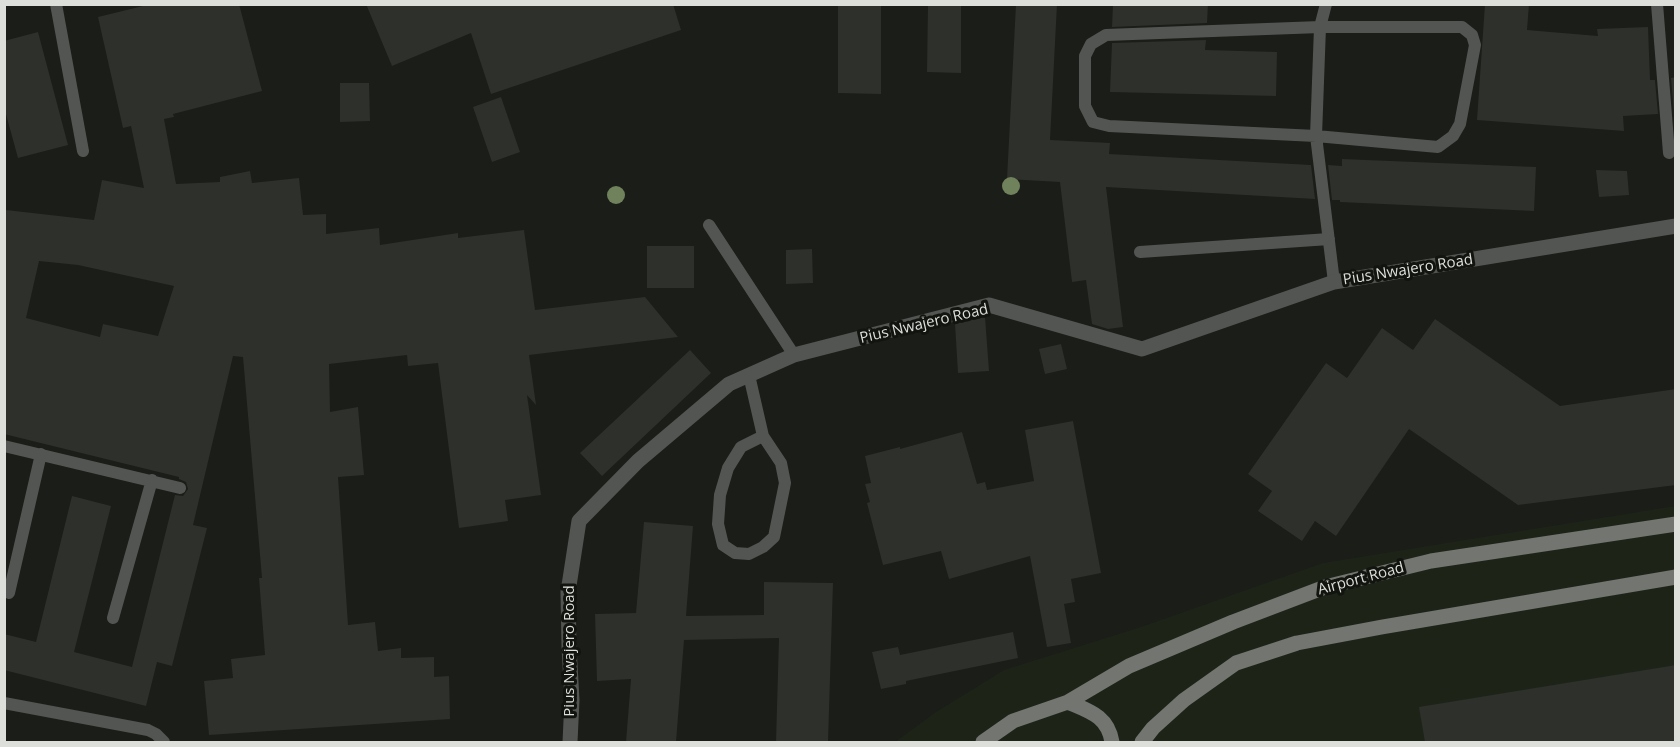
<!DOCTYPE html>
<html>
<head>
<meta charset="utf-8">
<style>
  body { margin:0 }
  #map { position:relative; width:1680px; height:747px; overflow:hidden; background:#1a1d18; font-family:"Open Sans",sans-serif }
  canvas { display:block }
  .frame { position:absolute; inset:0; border:6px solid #dddfdb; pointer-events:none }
</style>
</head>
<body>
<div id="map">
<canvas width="1680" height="747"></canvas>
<div class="frame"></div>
</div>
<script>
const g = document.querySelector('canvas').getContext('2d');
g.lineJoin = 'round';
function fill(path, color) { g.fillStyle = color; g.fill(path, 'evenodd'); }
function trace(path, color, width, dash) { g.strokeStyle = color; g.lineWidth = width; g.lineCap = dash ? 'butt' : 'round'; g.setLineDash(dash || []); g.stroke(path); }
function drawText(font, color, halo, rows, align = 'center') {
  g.font = font + ' "Open Sans",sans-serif'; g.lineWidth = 6; g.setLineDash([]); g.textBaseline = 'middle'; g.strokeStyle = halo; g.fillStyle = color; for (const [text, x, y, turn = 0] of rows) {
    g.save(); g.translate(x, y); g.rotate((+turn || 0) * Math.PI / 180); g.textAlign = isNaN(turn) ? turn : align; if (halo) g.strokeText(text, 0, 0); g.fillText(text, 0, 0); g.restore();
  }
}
fill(new Path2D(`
  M 1675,506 L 1675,742 L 895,742 L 936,712 L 1004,670 L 1141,627 L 1323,563 Z`), '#1e2318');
fill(new Path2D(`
  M 151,4 L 239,4 L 262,91 L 173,114 L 174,117 L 164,119 L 176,184 L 220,182 L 220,177 L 250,171 L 252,183 L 299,178 L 303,215 L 326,214 L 326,234 L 379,228 L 380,245 L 458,233 L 458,238 L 524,230 L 535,310 L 645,297 L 678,337 L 529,355 L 536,405 L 527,395 L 541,495 L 505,500 L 508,521 L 459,528 L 438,363 L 408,366 L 407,355 L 329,364 L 330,412 L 358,407 L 364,475 L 338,477 L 348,625 L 375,622 L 378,651 L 401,648 L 401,658 L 434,657 L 434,677 L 449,676 L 450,719 L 209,735 L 204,681 L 233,678 L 231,659 L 265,655 L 259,578 L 262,578 L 243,357 L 233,356 L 193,525 L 207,528 L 172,666 L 157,662 L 146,706 L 4,670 L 4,634 L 36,642 L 72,496 L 111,506 L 74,652 L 132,667 L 175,495 L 183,496 L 188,489 L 186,482 L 179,479 L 179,477 L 4,434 L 4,228 L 6,210 L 94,220 L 102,180 L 144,188 L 131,126 L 123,128 L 98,17 ZM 39,261 L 78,265 L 174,286 L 158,336 L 103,324 L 100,337 L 26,318 Z
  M 366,4 L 673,4 L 681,30 L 491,94 L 471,33 L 392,66 Z
  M 838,4 L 881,4 L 881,94 L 838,93 Z
  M 928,4 L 961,4 L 961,73 L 927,72 Z
  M 1016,4 L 1057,4 L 1050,140 L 1110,143 L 1109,154 L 1311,165 L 1315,199 L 1106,187 L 1123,327 L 1108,329 L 1092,324 L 1086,280 L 1072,282 L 1060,182 L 1007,179 Z
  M 1113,4 L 1208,4 L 1207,23 L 1112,27 Z
  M 1485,4 L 1529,4 L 1527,30 L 1598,36 L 1597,29 L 1648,27 L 1650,80 L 1655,80 L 1658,114 L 1623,116 L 1624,131 L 1477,120 Z
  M 38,32 L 68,145 L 18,158 L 4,107 L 4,41 Z
  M 1206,40 L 1205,50 L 1277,52 L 1276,96 L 1110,92 L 1112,43 Z
  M 1676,77 L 1676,113 L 1674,113 L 1671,78 Z
  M 340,83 L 369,83 L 370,121 L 340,122 Z
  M 501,97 L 520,152 L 492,162 L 473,107 Z
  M 1342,159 L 1536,167 L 1534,211 L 1340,202 L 1340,200 L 1332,200 L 1328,165 L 1342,166 Z
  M 1596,170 L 1627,171 L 1629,195 L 1599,197 Z
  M 647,246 L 694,246 L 694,288 L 647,288 Z
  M 812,249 L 813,283 L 786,284 L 786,250 Z
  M 985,317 L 989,371 L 958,373 L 955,324 Z
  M 1435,319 L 1560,406 L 1676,389 L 1676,485 L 1518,505 L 1409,429 L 1336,536 L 1315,521 L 1302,541 L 1258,511 L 1272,491 L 1248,474 L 1326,363 L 1347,378 L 1382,328 L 1413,350 Z
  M 1061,344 L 1067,369 L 1045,374 L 1039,349 Z
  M 690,350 L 711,373 L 602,476 L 580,453 Z
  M 1073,421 L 1101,573 L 1071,579 L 1075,602 L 1064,604 L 1071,643 L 1047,647 L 1030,556 L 949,579 L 941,551 L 883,565 L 867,503 L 870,502 L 865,484 L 871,483 L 865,456 L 900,447 L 900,449 L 962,432 L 977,484 L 985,482 L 987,490 L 1034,481 L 1025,430 Z
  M 644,522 L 693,526 L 686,616 L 764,615 L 764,582 L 833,583 L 828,742 L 776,742 L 779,638 L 684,640 L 676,742 L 626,742 L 631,679 L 597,681 L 595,614 L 636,613 Z
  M 1013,632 L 1018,658 L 906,681 L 906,684 L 881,689 L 872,652 L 898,647 L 900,655 Z
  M 1676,665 L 1676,742 L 1425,742 L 1419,707 Z`), '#2d302b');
trace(new Path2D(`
  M 56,4 L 83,151
  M 1326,4 L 1320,27 L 1316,136 L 1334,282
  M 1657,4 L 1669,153
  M 1320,27 L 1462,27 L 1472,35 L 1475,45 L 1460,124 L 1453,136 L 1438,147 L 1316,136 L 1109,126 L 1093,122 L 1085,106 L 1085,56 L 1091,44 L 1106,35 Z
  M 709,225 L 794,355
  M 1140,252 L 1329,239
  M 749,375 L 763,436 L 781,463 L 785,483 L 774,537 L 763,547 L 749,554 L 735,553 L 723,545 L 718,524 L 720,495 L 728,468 L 741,447 L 763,436
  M 4,446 L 180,488
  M 9,593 L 41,454
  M 113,618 L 152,480
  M 4,703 L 148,730 L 156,734 L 164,742`), '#535552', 12);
trace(new Path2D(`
  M 570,742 L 572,700 L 569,647 L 568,592 L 579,521 L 638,461 L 729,384 L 794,355 L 989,305 L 1142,349 L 1334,282 L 1676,226`), '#535552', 15);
trace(new Path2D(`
  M 1068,702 C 1089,711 1108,716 1112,742
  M 983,742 L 1013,721 L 1068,702 L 1129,666 L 1233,622 L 1325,587 L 1431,561 L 1676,524
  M 1142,742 L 1153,728 L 1184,700 L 1236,663 L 1297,643 L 1382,627 L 1676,577`), '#727570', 15);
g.fillStyle = '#6f825c';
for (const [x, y] of [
  [1011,186],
  [616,195]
]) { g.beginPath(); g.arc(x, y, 9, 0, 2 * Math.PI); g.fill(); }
drawText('15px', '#dddfdb', '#11140f', [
  ["Pius Nwajero Road",1408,270,-9],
  ["Pius Nwajero Road",924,324,-13],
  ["Airport Road",1361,579,-15],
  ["Pius Nwajero Road",570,651,-90]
]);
</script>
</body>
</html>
